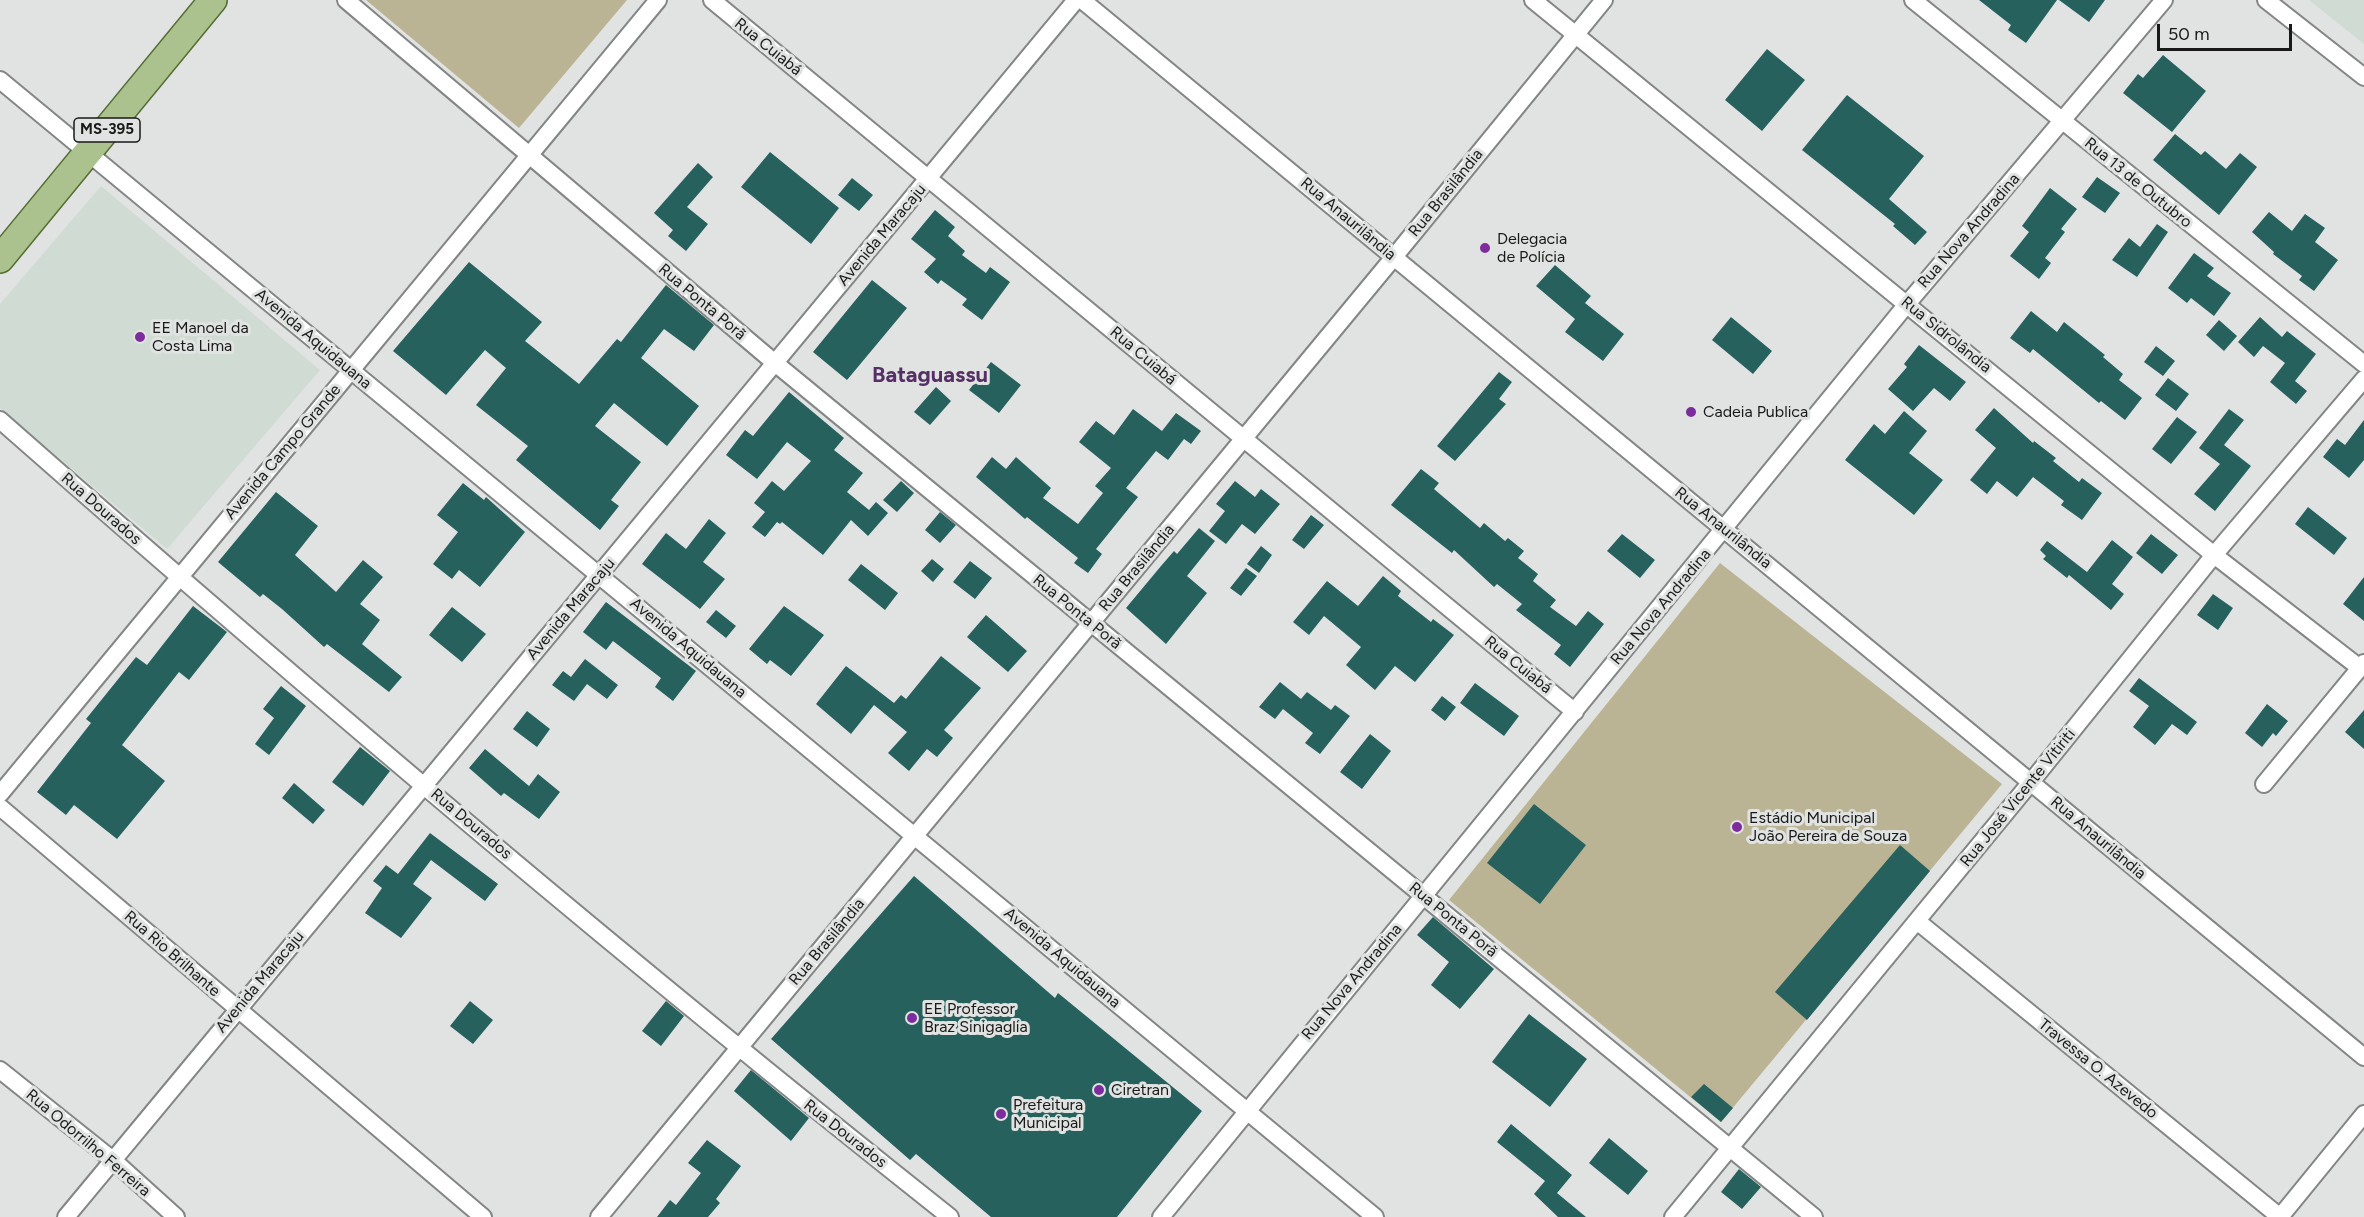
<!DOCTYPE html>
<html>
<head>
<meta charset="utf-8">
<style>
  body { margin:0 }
  #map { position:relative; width:2364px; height:1217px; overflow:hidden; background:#e0e3e1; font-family:Figtree,sans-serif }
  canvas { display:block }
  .scale { position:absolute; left:2157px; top:24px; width:135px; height:27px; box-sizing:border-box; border:3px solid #181918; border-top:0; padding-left:8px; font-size:18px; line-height:21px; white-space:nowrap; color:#181918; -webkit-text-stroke:4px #e0e3e1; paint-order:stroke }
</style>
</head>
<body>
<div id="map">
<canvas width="2364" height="1217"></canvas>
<div class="scale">50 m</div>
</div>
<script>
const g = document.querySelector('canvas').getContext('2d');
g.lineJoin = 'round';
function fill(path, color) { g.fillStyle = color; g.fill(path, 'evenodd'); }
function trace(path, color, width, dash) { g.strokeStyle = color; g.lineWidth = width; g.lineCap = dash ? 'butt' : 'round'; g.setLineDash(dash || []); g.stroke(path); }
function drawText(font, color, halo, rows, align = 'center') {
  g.font = font + ' Figtree,sans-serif'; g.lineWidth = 6; g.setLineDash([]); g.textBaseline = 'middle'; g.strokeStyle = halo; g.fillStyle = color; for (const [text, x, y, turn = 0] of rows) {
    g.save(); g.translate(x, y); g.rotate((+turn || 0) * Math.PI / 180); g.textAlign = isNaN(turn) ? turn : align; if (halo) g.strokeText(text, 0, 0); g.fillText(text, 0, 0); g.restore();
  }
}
fill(new Path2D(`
  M 2309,0 L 2364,0 L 2364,44 Z
  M 101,186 L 320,370 L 167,549 L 0,408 L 0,304 Z`), '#d0dbd4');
fill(new Path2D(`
  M 366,0 L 627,0 L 519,128 Z
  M 1720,563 L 2002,784 L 1721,1122 L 1449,900 Z`), '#bab394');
fill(new Path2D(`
  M 1979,0 L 2057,0 L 2026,43 L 2008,30 L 2011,25 Z
  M 2059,0 L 2105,0 L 2089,22 Z
  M 1767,49 L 1805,80 L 1762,131 L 1725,100 Z
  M 2163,55 L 2206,91 L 2172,132 L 2123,93 L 2138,74 L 2143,78 Z
  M 1847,95 L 1924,156 L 1889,199 L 1927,232 L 1915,245 L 1893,226 L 1895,224 L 1802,150 Z
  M 2175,134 L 2201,155 L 2205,151 L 2226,169 L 2240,153 L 2257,167 L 2219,215 L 2153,160 Z
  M 770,152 L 839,208 L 811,244 L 741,187 Z
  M 698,163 L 713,177 L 687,207 L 708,224 L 686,251 L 668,236 L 673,230 L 654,213 Z
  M 2097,177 L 2120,193 L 2105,213 L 2082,197 Z
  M 852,178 L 873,195 L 859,211 L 838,195 Z
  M 2050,188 L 2077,209 L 2061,229 L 2065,232 L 2045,258 L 2051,263 L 2039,279 L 2010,256 L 2029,232 L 2022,226 Z
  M 935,210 L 955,227 L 948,236 L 965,251 L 962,255 L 986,273 L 990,267 L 1010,282 L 982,320 L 962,305 L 967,299 L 941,280 L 938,284 L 924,272 L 936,259 L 911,239 Z
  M 2269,212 L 2292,231 L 2305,214 L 2325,228 L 2315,242 L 2338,260 L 2314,291 L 2299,280 L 2302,276 L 2273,254 L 2274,252 L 2252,232 Z
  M 2157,224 L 2168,232 L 2137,277 L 2112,260 L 2129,238 L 2140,247 Z
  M 2194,253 L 2214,268 L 2207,276 L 2231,293 L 2214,316 L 2191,298 L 2187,303 L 2168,288 Z
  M 469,262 L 542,322 L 525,341 L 579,384 L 617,339 L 621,342 L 666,285 L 714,325 L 694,351 L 664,329 L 641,358 L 699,406 L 667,446 L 614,403 L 595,426 L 641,462 L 611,500 L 619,506 L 600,530 L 516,460 L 528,446 L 476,405 L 506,368 L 485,350 L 446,395 L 393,351 Z
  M 1555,265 L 1591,296 L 1585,303 L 1624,334 L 1603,361 L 1565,332 L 1575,319 L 1536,286 Z
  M 872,280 L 907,308 L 847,380 L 813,352 Z
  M 2031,311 L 2057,332 L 2064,322 L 2105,355 L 2103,357 L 2123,374 L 2119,380 L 2142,398 L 2125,420 L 2101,401 L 2099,403 L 2033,349 L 2030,353 L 2010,338 Z
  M 1731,317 L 1772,351 L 1753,374 L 1712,340 Z
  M 2260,317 L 2282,337 L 2287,331 L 2316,354 L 2295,381 L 2307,391 L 2296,404 L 2270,382 L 2285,363 L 2263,346 L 2254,357 L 2238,342 Z
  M 2219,320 L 2237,336 L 2224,351 L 2206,335 Z
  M 1919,345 L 1966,382 L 1950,401 L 1934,388 L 1913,411 L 1888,389 L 1907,367 L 1904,364 Z
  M 2156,346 L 2175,361 L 2163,376 L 2144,362 Z
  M 991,362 L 1021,385 L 999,413 L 969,390 Z
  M 1499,372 L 1512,382 L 1499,399 L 1506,404 L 1455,461 L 1437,446 Z
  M 2168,378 L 2189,394 L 2176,411 L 2155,395 Z
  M 936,387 L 951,401 L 930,425 L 914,412 Z
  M 789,392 L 844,438 L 834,450 L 863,473 L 847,492 L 869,510 L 876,502 L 888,513 L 868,536 L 851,520 L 823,555 L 782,522 L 780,524 L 777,522 L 765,537 L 752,527 L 765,512 L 754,503 L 772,481 L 784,491 L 811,461 L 787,442 L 757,479 L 726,455 L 745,430 L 753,436 Z
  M 1994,408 L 2033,443 L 2034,441 L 2056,458 L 2053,461 L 2079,482 L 2082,478 L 2102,493 L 2082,520 L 2061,505 L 2064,501 L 2033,477 L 2017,497 L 1997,481 L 1987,494 L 1970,480 L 1996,448 L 1975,430 Z
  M 1133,409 L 1162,431 L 1176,413 L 1201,431 L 1191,444 L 1184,439 L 1168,460 L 1156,451 L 1126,488 L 1138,497 L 1096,549 L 1102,554 L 1088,573 L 1074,563 L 1078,558 L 1027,517 L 1025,519 L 976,477 L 992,457 L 1006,469 L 1016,457 L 1051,488 L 1043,498 L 1078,524 L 1103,493 L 1095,486 L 1111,468 L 1079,442 L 1096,421 L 1114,435 Z
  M 2229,409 L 2244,420 L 2224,445 L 2251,466 L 2215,511 L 2194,494 L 2220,464 L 2199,448 Z
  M 1904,411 L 1927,431 L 1909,453 L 1943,480 L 1914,515 L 1845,460 L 1874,424 L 1885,434 Z
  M 2177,417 L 2197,432 L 2171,464 L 2152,449 Z
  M 2364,420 L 2364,460 L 2349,478 L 2323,457 L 2337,439 L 2345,445 Z
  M 1421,469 L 1439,483 L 1434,489 L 1480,528 L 1484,523 L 1505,541 L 1508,538 L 1524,551 L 1518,558 L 1538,574 L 1533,581 L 1556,600 L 1550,607 L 1576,626 L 1588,611 L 1604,624 L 1570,667 L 1554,654 L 1561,645 L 1516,610 L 1522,604 L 1497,584 L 1494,587 L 1454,550 L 1452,553 L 1391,505 Z
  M 901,481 L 914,493 L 897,512 L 883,500 Z
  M 1235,481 L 1255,497 L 1261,489 L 1280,504 L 1255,534 L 1242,524 L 1226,544 L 1209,531 L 1225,511 L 1216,504 Z
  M 463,483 L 484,500 L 486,497 L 525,532 L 480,587 L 459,570 L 452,579 L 433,564 L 458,532 L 437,515 Z
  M 276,492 L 318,526 L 295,555 L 336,592 L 363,560 L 383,577 L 360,604 L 380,620 L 362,644 L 402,677 L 389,692 L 327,644 L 324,647 L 282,609 L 263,594 L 260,597 L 218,562 Z
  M 2308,507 L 2347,538 L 2334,555 L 2295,524 Z
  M 940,512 L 956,525 L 940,543 L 925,530 Z
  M 1311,515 L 1324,525 L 1304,549 L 1292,540 Z
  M 709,519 L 726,533 L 703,562 L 725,579 L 700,609 L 642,564 L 666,533 L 686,549 Z
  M 1199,528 L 1215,541 L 1187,576 L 1207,593 L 1166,644 L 1126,608 L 1161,566 L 1174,551 L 1177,554 Z
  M 1622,534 L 1655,560 L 1640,578 L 1607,551 Z
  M 2151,534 L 2178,555 L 2162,574 L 2136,553 Z
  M 2112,540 L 2133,557 L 2112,584 L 2124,594 L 2111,610 L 2069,575 L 2067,578 L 2043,559 L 2046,556 L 2040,550 L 2047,541 L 2087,572 Z
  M 1261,546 L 1272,555 L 1259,573 L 1247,564 Z
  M 932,559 L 944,569 L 933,582 L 921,571 Z
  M 970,561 L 992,578 L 975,599 L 953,582 Z
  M 861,564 L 898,593 L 885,610 L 848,580 Z
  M 1246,568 L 1257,576 L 1241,596 L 1230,588 Z
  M 1383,576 L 1401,591 L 1398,596 L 1431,622 L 1433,619 L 1454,635 L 1415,682 L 1395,666 L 1375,690 L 1346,665 L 1361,647 L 1324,616 L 1309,635 L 1293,622 L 1327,581 L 1358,606 Z
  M 2364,577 L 2364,621 L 2343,604 Z
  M 2213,594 L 2233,608 L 2218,630 L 2197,615 Z
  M 606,602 L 696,671 L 673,701 L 655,687 L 661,678 L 613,641 L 606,650 L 583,632 Z
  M 193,606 L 227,632 L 189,680 L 179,672 L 122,745 L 165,781 L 117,839 L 74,805 L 66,815 L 37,792 L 91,723 L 86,719 L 136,657 L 147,665 Z
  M 784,606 L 824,635 L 791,676 L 770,660 L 767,664 L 749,649 Z
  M 452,607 L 486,634 L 462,662 L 429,635 Z
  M 716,610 L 736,626 L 726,638 L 706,622 Z
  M 986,615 L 1027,651 L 1008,672 L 967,637 Z
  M 941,656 L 981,688 L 944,730 L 953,738 L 937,757 L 927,749 L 909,771 L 888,753 L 907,732 L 874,705 L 851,734 L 816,704 L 846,666 L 894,703 L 901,695 L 906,699 Z
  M 585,659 L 618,685 L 607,699 L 587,684 L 574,701 L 552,685 L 563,671 L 571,677 Z
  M 2139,678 L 2197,722 L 2187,735 L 2172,724 L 2155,745 L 2133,727 L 2149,706 L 2129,691 Z
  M 1280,682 L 1301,699 L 1307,692 L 1331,710 L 1335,705 L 1350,716 L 1320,754 L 1305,743 L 1313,733 L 1283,709 L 1275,719 L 1259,707 Z
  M 1475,683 L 1519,716 L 1504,736 L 1460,703 Z
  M 281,686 L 306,706 L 269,755 L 255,744 L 274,718 L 263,709 Z
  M 1442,696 L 1456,707 L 1445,721 L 1431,710 Z
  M 2267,704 L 2288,721 L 2276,736 L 2273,733 L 2262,747 L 2245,733 Z
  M 2364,710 L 2364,749 L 2345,732 Z
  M 527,711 L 550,729 L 537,747 L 513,729 Z
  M 1370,734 L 1391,751 L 1362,789 L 1340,772 Z
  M 360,747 L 390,771 L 363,806 L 332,782 Z
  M 485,749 L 529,786 L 538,774 L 560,792 L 539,819 L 504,793 L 501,796 L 469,768 Z
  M 294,783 L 325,810 L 313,824 L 282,798 Z
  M 1534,804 L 1586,845 L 1540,904 L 1487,863 Z
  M 430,833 L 498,884 L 485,901 L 431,860 L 413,884 L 432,898 L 401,938 L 365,913 L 382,888 L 373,881 L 386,865 L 398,874 Z
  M 1900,845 L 1930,871 L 1807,1020 L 1775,992 Z
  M 914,876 L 1055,998 L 1058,993 L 1202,1111 L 1117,1217 L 991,1217 L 916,1154 L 910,1160 L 771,1039 Z
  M 1433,917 L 1494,969 L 1460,1009 L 1431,985 L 1449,962 L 1417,935 Z
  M 470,1001 L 493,1020 L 473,1044 L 450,1026 Z
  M 666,1001 L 684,1016 L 661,1046 L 642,1031 Z
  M 1529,1014 L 1587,1059 L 1550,1107 L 1492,1062 Z
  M 751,1070 L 809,1118 L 791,1141 L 734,1091 Z
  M 1704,1084 L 1733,1108 L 1721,1122 L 1691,1097 Z
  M 1511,1124 L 1572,1175 L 1557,1193 L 1586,1217 L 1558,1217 L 1534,1194 L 1545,1181 L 1497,1142 Z
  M 1609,1138 L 1648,1171 L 1628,1195 L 1589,1163 Z
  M 707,1140 L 741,1166 L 716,1199 L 720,1203 L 708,1217 L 657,1217 L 670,1200 L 676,1205 L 701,1173 L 688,1163 Z
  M 1739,1169 L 1761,1187 L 1742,1209 L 1721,1192 Z`), '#26615e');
const minor = new Path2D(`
  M 346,0 L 775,363 L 1814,1217
  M 712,0 L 1575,712
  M 1082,0 L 2364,1057
  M 1533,0 L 2214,555 L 2360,668
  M 1913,0 L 2364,364
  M 2266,0 L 2364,77
  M 0,80 L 1375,1217
  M 0,420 C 310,693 626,960 950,1217
  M 2264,784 L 2364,663
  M 0,794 L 658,0
  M 0,807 L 483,1217
  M 1917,921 L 2280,1217
  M 0,1070 L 114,1161 L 176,1217
  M 66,1217 L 1076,0
  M 599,1217 L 1394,257 L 1604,0
  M 1161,1217 L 1907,304 L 2164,0
  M 1673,1217 L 2031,782 L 2214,555 L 2364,379
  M 2280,1217 L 2364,1114`);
const primary = new Path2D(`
  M 0,259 L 213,0`);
trace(minor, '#838684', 20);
trace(primary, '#546d33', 30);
trace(minor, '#fff', 16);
trace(primary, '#acc28e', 27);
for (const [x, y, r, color] of [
  [1485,248,6,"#7c2c9d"],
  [140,337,6,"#7c2c9d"],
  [1691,412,6,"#7c2c9d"],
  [1737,827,6,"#7c2c9d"],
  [912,1018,6,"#7c2c9d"],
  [1099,1090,6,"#7c2c9d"],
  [1001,1114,6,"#7c2c9d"]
]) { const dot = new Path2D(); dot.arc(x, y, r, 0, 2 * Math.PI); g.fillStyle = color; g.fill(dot); trace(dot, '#e0e3e1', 2); }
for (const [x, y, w] of [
  [107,130,66]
]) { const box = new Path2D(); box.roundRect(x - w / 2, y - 12, w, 24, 4.5); g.fillStyle = '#e0e3e1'; g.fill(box); trace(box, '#181918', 1.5); }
drawText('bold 15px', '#181918', null, [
  ["MS-395",107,130]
]);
drawText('16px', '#181918', '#e0e3e1', [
  ["Rua Cuiabá",768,47,39],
  ["Rua 13 de Outubro",2138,183,39],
  ["Rua Brasilândia",1446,193,-51],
  ["Rua Anaurilândia",1348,219,40],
  ["Rua Nova Andradina",1969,231,-49],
  ["Avenida Maracaju",882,235,-50],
  ["Rua Ponta Porã",702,302,40],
  ["Rua Sidrolândia",1946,335,39],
  ["Avenida Aquidauana",313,339,40],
  ["Rua Cuiabá",1143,356,40],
  ["Avenida Campo Grande",283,452,-50],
  ["Rua Dourados",101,509,41],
  ["Rua Anaurilândia",1723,528,39],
  ["Rua Brasilândia",1137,568,-50],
  ["Rua Nova Andradina",1661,607,-50],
  ["Avenida Maracaju",571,609,-50],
  ["Rua Ponta Porã",1077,612,39],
  ["Avenida Aquidauana",688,648,40],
  ["Rua Cuiabá",1518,665,39],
  ["Rua José Vicente Vitiriti",2018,798,-51],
  ["Rua Dourados",471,824,40],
  ["Rua Anaurilândia",2098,838,40],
  ["Rua Ponta Porã",1453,920,39],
  ["Rua Brasilândia",827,942,-50],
  ["Rua Rio Brilhante",172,954,41],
  ["Avenida Aquidauana",1062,958,40],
  ["Avenida Maracaju",260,982,-50],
  ["Rua Nova Andradina",1352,982,-50],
  ["Travessa O. Azevedo",2098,1069,39],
  ["Rua Dourados",845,1134,38],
  ["Rua Odorrilho Ferreira",88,1143,40]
]);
drawText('16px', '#181918', '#e0e3e1', [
  ["Delegacia",1497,239],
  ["de Polícia",1497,257],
  ["EE Manoel da",152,328],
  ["Costa Lima",152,346],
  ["Cadeia Publica",1703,412],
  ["Estádio Municipal",1749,818],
  ["João Pereira de Souza",1749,836],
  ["EE Professor",924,1009],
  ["Braz Sinigaglia",924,1027],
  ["Ciretran",1111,1090],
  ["Prefeitura",1013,1105],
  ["Municipal",1013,1123]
], 'left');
drawText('bold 22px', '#552f66', '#e0e3e1', [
  ["Bataguassu",930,376]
]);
</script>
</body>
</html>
